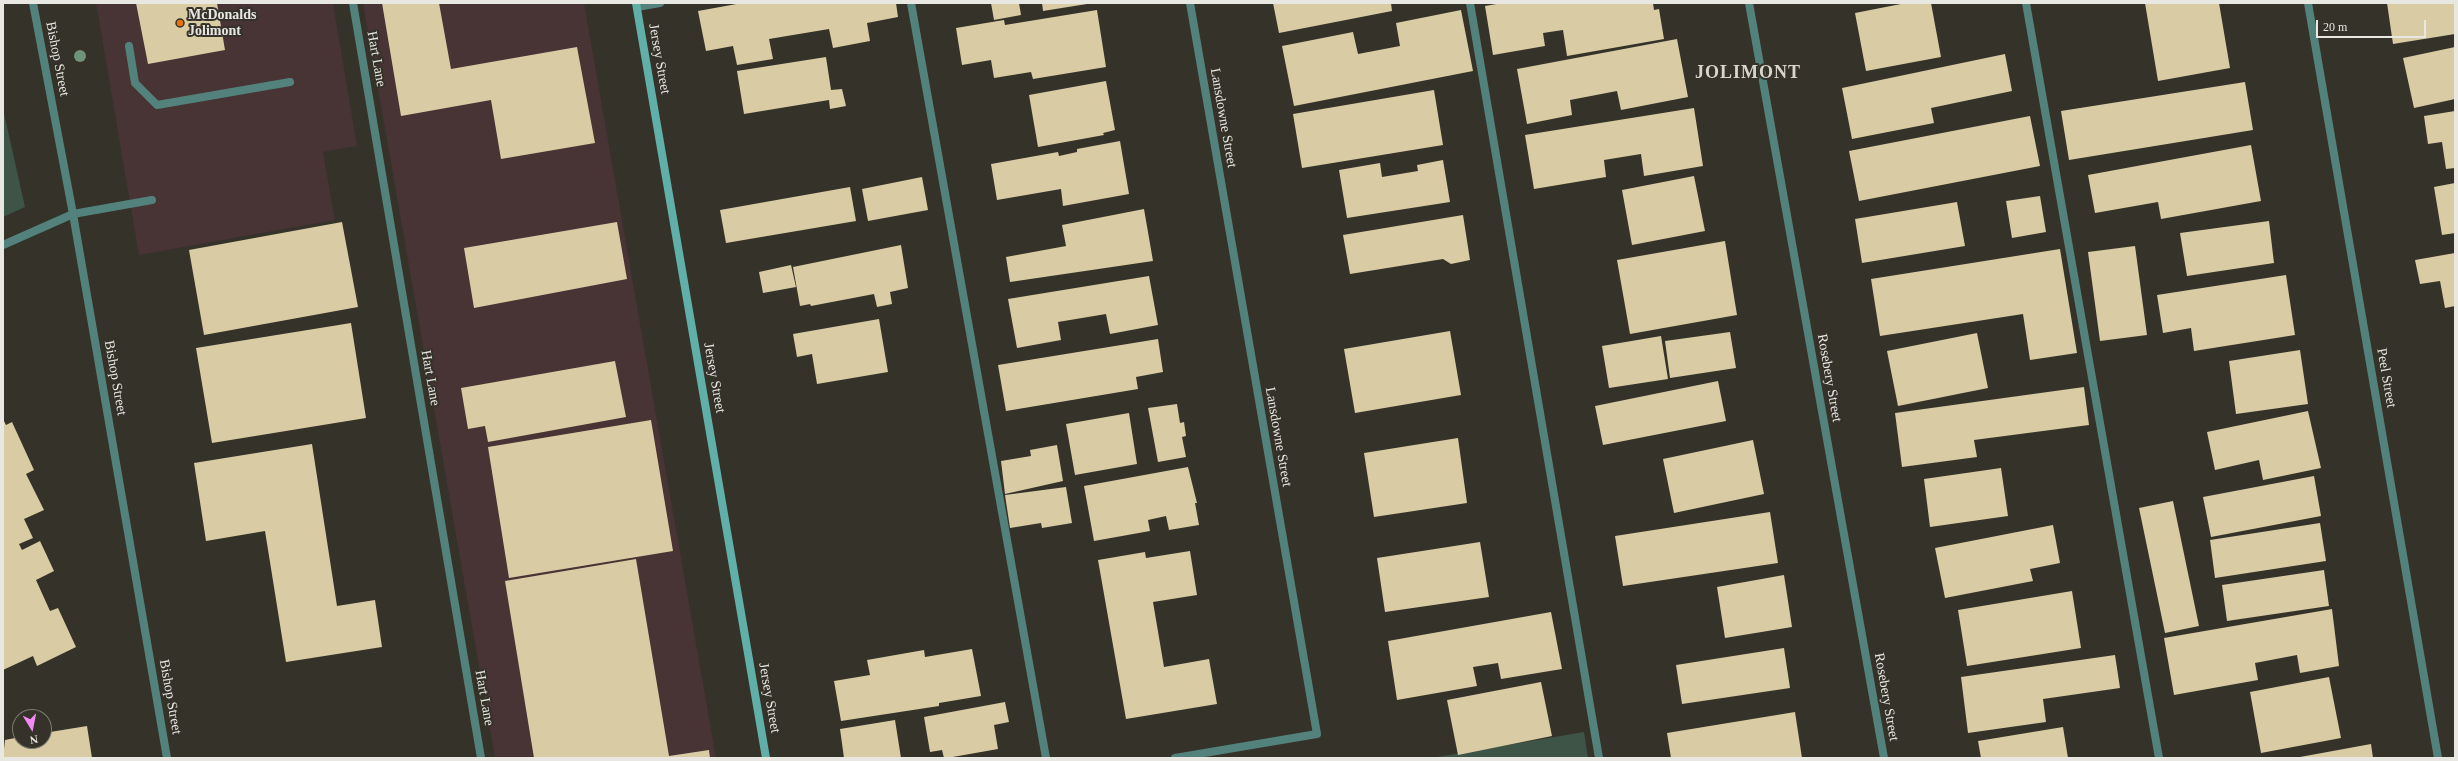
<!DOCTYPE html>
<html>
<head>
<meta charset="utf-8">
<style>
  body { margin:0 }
  #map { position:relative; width:2458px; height:761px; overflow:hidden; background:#35322a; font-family:"Times New Roman",serif }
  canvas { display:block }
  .frame { position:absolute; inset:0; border:4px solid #e9e7e2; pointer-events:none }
  .north { position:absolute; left:12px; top:709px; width:40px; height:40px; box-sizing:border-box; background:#35322a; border:1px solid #7d7a74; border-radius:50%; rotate:170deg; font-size:11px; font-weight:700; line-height:16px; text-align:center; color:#e9e7e2 }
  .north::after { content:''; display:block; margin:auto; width:14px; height:18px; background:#f28af3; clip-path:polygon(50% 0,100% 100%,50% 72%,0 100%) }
  .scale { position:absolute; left:2316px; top:20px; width:110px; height:18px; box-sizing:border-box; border:2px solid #e9e7e2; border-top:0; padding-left:5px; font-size:12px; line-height:14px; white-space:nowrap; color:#e9e7e2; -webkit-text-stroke:3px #35322a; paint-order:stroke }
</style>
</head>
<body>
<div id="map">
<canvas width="2458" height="761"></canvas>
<div class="frame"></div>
<div class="north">N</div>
<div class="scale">20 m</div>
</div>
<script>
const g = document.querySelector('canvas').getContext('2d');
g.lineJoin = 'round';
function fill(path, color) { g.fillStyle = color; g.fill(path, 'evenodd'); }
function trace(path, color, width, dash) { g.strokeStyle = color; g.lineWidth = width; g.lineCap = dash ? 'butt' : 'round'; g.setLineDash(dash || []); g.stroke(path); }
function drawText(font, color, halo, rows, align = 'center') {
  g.font = font + ' "Times New Roman",serif'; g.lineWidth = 4; g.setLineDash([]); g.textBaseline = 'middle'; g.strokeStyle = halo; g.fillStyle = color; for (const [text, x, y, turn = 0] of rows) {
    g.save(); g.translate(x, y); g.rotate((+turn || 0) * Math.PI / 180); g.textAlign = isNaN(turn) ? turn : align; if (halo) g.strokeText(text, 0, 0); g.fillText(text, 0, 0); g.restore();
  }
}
fill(new Path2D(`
  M 96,3 L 333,3 L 357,146 L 323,152 L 335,220 L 139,255 Z
  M 363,3 L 584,3 L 716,758 L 495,758 Z`), '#483335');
fill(new Path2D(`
  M 3,109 L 25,207 L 3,217 Z
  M 1584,732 L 1588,758 L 1431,758 Z`), '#3e5447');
fill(new Path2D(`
  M 136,3 L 217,3 L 225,50 L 148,64 Z
  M 382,3 L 439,3 L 451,69 L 577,47 L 595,143 L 501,159 L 491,100 L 401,116 Z
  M 742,3 L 896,3 L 898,17 L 867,23 L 870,41 L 833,48 L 829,29 L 769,39 L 773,59 L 737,65 L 733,46 L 706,51 L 698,11 Z
  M 991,3 L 1019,3 L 1021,15 L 994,20 Z
  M 1042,3 L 1087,3 L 1087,4 L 1043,11 Z
  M 1273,3 L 1391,3 L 1392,11 L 1279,33 Z
  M 1502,3 L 1653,3 L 1654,10 L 1659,9 L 1664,39 L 1567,56 L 1563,30 L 1543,33 L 1545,46 L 1493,55 L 1485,6 Z
  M 1906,3 L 1931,3 L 1941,57 L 1866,71 L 1855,13 Z
  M 2145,3 L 2219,3 L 2230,68 L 2158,81 Z
  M 2387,3 L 2455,3 L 2455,34 L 2393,44 Z
  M 1097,10 L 1106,67 L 1033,79 L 1031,72 L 994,78 L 991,60 L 962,65 L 956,28 L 1004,20 L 1005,25 Z
  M 1461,10 L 1473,71 L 1294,106 L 1282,46 L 1353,32 L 1358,54 L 1400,46 L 1396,23 Z
  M 1677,39 L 1688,97 L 1621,110 L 1617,91 L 1570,100 L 1572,115 L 1527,124 L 1517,69 Z
  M 2455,47 L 2455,99 L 2414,108 L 2403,58 Z
  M 2005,54 L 2012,91 L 1931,108 L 1934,123 L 1852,139 L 1842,88 Z
  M 826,57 L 831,90 L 842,89 L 846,106 L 830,109 L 829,100 L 744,114 L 737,71 Z
  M 1106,81 L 1115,130 L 1103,133 L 1104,135 L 1038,147 L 1029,95 Z
  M 2245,82 L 2253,130 L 2069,160 L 2061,111 Z
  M 1434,90 L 1443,145 L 1302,168 L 1293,114 Z
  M 1694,108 L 1703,166 L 1644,176 L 1641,154 L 1604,160 L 1606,177 L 1534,189 L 1525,135 Z
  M 2455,111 L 2455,168 L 2446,169 L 2442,142 L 2428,144 L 2424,116 Z
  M 2030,116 L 2040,166 L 1859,201 L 1849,151 Z
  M 1120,141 L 1129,194 L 1063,206 L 1061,189 L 997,200 L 991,164 L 1058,152 L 1059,156 L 1077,152 L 1077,149 Z
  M 2251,145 L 2261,201 L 2161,219 L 2158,202 L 2095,213 L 2088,175 Z
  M 1443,160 L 1450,202 L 1347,218 L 1339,170 L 1380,163 L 1382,177 L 1418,171 L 1417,165 Z
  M 1694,176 L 1705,231 L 1632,245 L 1622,190 Z
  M 922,177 L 928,210 L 868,221 L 862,189 Z
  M 2455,183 L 2455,233 L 2442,235 L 2434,187 Z
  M 850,187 L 856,221 L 726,243 L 720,210 Z
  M 2040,196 L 2046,232 L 2012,238 L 2006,201 Z
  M 1957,202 L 1965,246 L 1862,263 L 1855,219 Z
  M 1144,209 L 1153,261 L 1010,282 L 1006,257 L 1066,246 L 1062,225 Z
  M 1463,215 L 1470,260 L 1451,264 L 1443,259 L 1350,274 L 1343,235 Z
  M 2269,221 L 2274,263 L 2187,276 L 2180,233 Z
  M 342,222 L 358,307 L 204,335 L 189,250 Z
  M 617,222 L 627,279 L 474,308 L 464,248 Z
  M 1725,241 L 1737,315 L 1630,334 L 1617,260 Z
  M 901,245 L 908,288 L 890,292 L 892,304 L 877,307 L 874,294 L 811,306 L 810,304 L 800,306 L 793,267 Z
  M 2135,246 L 2147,335 L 2100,341 L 2088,252 Z
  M 2060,249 L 2077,353 L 2030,360 L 2023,314 L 1880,336 L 1871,279 Z
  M 2455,253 L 2455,306 L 2445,308 L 2440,281 L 2420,284 L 2415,260 Z
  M 791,265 L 796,287 L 763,293 L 759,272 Z
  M 2286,275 L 2295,335 L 2194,351 L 2191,328 L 2163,333 L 2157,295 Z
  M 1149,276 L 1158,325 L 1110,334 L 1106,314 L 1058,322 L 1061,340 L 1017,348 L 1008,299 Z
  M 879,319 L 888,372 L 817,384 L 812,354 L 797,357 L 793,334 Z
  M 351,323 L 366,418 L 212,443 L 196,348 Z
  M 1450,331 L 1461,395 L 1355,413 L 1344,349 Z
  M 1730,332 L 1736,368 L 1670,378 L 1665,341 Z
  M 1977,333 L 1988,388 L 1898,406 L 1887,351 Z
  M 1661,336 L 1668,379 L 1609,388 L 1602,346 Z
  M 1158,339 L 1163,372 L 1136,377 L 1138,389 L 1006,411 L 998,365 Z
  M 2300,350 L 2308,404 L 2236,414 L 2229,361 Z
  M 615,361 L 626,417 L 488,442 L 485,426 L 468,429 L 461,388 Z
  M 1718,381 L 1726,421 L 1603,445 L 1595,406 Z
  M 2084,387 L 2089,425 L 1974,440 L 1977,457 L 1902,467 L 1895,413 Z
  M 1177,404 L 1180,423 L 1184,422 L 1186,436 L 1182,437 L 1186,457 L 1158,462 L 1148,408 Z
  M 2308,411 L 2321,468 L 2263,480 L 2259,460 L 2215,470 L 2207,432 Z
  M 1129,413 L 1137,464 L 1075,475 L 1066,424 Z
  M 3,419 L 6,425 L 12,422 L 34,470 L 26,474 L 44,510 L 24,519 L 33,538 L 19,544 L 22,550 L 40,541 L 54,571 L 36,580 L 50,611 L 58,608 L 76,647 L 37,666 L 33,656 L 3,670 Z
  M 651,420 L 673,551 L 509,578 L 488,447 Z
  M 1458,438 L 1467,503 L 1374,517 L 1364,453 Z
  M 1753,440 L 1764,494 L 1674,513 L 1663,459 Z
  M 312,444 L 337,606 L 375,600 L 382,647 L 286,662 L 265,531 L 206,541 L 194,463 Z
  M 1057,445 L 1063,481 L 1005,494 L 1001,461 L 1031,456 L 1030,450 Z
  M 1188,467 L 1197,503 L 1195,503 L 1199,525 L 1169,530 L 1166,516 L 1148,520 L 1150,531 L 1094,541 L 1084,486 Z
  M 2001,468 L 2008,516 L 1930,527 L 1924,479 Z
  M 2314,476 L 2321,516 L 2211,537 L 2203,497 Z
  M 1066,487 L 1072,523 L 1042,528 L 1041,523 L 1010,528 L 1005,495 Z
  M 2173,501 L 2199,626 L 2165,633 L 2139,508 Z
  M 1770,512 L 1778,563 L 1623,586 L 1615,536 Z
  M 2320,523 L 2326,561 L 2215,578 L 2210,540 Z
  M 2053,525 L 2060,563 L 2030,569 L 2033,581 L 1945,598 L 1935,548 Z
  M 1480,542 L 1489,597 L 1385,612 L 1377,558 Z
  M 1190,551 L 1197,595 L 1153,602 L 1164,667 L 1209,659 L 1217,704 L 1126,719 L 1098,560 L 1145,552 L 1146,558 Z
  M 636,559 L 669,756 L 709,750 L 710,758 L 534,758 L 505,581 Z
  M 2324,570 L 2329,606 L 2227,621 L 2222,585 Z
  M 1784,575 L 1792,627 L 1725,638 L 1717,587 Z
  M 2072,591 L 2081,648 L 1967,666 L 1958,610 Z
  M 2332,609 L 2339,666 L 2300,673 L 2297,655 L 2255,663 L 2258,680 L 2174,695 L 2164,638 Z
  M 1551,612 L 1562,669 L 1501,679 L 1498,663 L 1473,667 L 1477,686 L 1397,700 L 1388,641 Z
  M 1784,648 L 1790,688 L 1682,704 L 1676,665 Z
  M 972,649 L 981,696 L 939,703 L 939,706 L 841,721 L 834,681 L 870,675 L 867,660 L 924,650 L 925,657 Z
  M 2115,655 L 2120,688 L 2043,699 L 2046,722 L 1968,733 L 1961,677 Z
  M 2329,677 L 2341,738 L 2261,753 L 2250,692 Z
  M 1541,682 L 1552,736 L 1458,755 L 1447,700 Z
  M 1005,702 L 1009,722 L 994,725 L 998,749 L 947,758 L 944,758 L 942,750 L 930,752 L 924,717 Z
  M 1795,712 L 1802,758 L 1671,758 L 1667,733 Z
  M 895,720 L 901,758 L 844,758 L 840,729 Z
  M 87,726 L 92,758 L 3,758 L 5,740 L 20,737 L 20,741 L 44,741 L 44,733 Z
  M 2063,727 L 2068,758 L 1981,758 L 1978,741 Z
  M 2371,744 L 2373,758 L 2300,758 L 2300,757 Z`), '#d9cba3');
trace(new Path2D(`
  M 353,3 L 481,758
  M 911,3 L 1046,758
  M 1470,3 L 1599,758
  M 2026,3 L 2159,758
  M 637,7 L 660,3
  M 129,46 L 135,83 L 157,105 L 290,82
  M 3,245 L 73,214 L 152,200`), '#53827d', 8);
trace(new Path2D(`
  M 33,3 L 73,214 L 167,758
  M 1749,3 L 1884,758
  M 2308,3 L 2438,758
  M 1175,758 L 1317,734 L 1190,3`), '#53827d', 8);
trace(new Path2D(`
  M 636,3 L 766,758`), '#60afa8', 8);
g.fillStyle = '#709279';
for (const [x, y] of [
  [80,56]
]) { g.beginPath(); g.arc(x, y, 6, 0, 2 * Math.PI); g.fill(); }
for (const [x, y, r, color] of [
  [180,23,4,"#e8710a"]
]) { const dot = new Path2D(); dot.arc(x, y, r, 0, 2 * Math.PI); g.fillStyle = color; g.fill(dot); trace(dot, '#35322a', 1.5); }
drawText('bold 14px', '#e9e7e2', '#35322a', [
  ["McDonalds",188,15],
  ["Jolimont",188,31]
], 'left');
drawText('14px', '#e9e7e2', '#35322a', [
  ["Bishop Street",57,59,79],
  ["Hart Lane",376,59,80],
  ["Jersey Street",659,59,80],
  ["Lansdowne Street",1223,118,80],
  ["Bishop Street",115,378,80],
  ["Hart Lane",430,378,80],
  ["Jersey Street",714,378,80],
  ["Rosebery Street",1829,378,80],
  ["Peel Street",2386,378,80],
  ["Lansdowne Street",1278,437,80],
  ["Bishop Street",170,697,80],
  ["Rosebery Street",1886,697,80],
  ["Hart Lane",484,698,80],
  ["Jersey Street",769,698,80]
]);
g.letterSpacing = '1px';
drawText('bold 18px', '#d9d5cb', '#35322a', [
  ["JOLIMONT",1748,73]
]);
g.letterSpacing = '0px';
</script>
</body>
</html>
